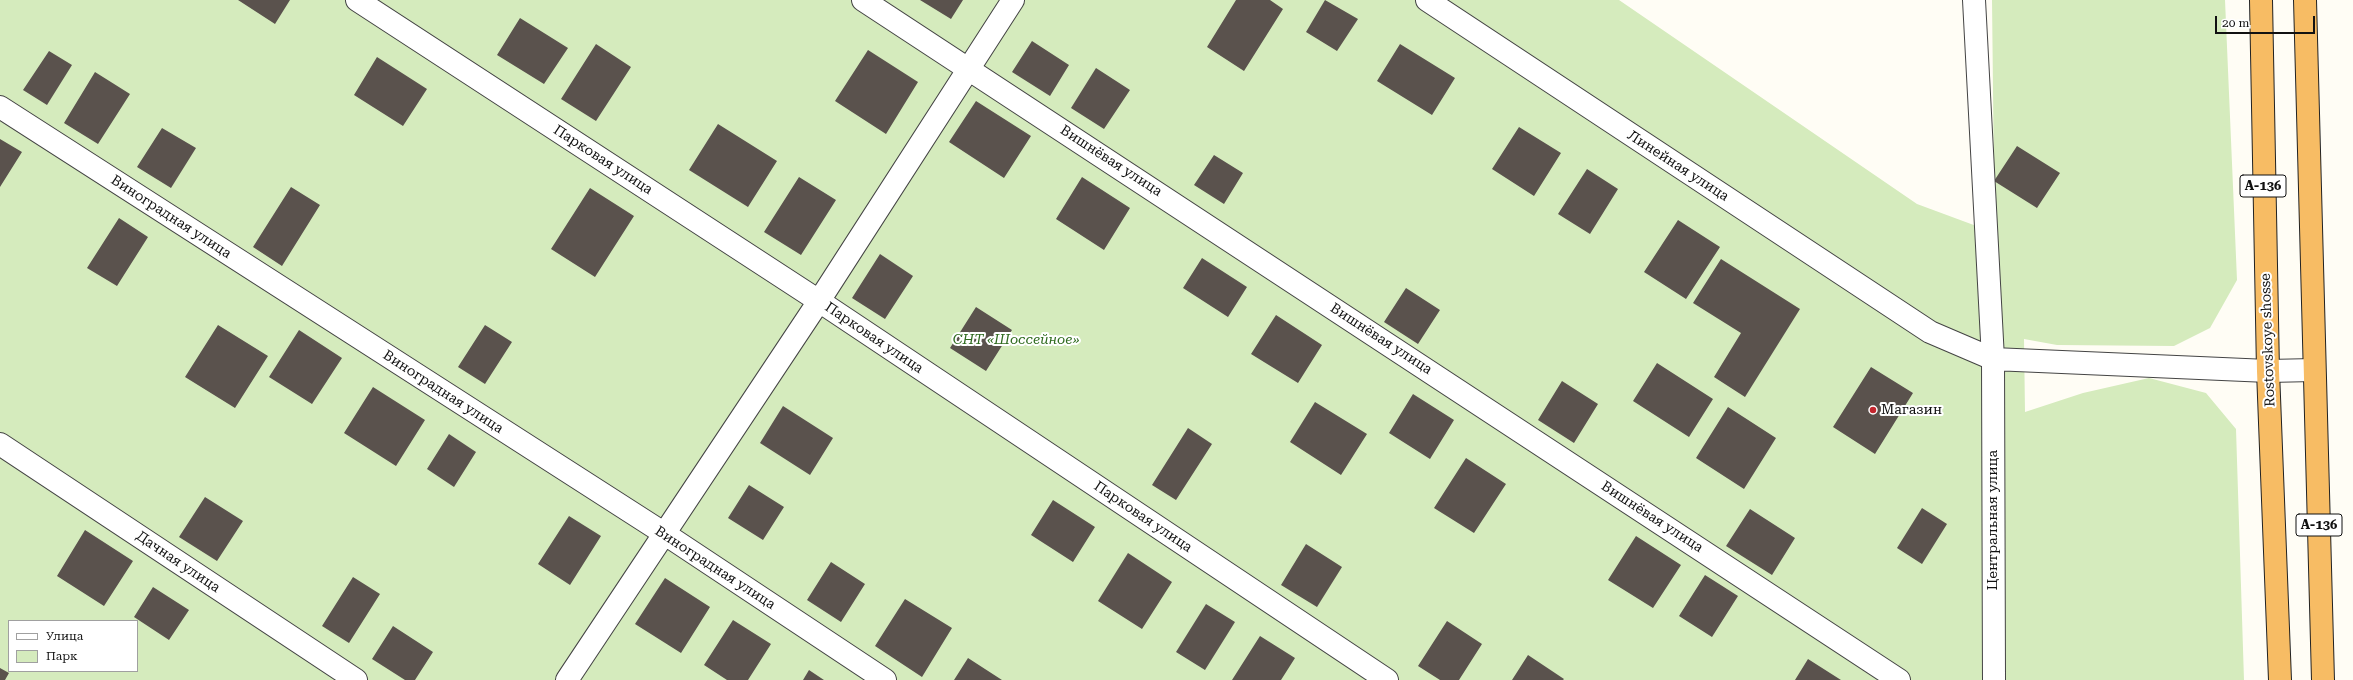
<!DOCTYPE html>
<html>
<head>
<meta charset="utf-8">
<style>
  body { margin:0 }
  #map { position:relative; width:2353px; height:680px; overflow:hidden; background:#fffdf5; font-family:"Roboto Serif",serif }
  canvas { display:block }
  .legend { position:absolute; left:8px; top:620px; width:130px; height:52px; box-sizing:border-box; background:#fff; border:1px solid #a0a0a0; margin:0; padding:5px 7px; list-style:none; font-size:12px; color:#111 }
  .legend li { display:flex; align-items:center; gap:8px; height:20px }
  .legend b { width:20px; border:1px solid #a0a0a0 }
  .scale { position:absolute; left:2215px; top:16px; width:100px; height:18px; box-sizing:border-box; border:2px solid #111; border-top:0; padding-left:5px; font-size:12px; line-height:14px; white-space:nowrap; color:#111; -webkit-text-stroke:3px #fff; paint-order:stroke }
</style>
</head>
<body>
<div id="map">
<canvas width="2353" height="680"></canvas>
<ul class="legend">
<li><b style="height:5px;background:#fff"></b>Улица</li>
<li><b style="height:11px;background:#d5ebbd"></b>Парк</li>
</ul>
<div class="scale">20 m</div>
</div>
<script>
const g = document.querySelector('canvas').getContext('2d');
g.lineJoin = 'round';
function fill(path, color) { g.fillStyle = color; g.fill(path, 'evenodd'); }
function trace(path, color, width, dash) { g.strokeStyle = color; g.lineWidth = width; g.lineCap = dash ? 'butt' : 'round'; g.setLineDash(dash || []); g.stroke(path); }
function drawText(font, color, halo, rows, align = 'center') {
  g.font = font + ' "Roboto Serif",serif'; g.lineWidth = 4; g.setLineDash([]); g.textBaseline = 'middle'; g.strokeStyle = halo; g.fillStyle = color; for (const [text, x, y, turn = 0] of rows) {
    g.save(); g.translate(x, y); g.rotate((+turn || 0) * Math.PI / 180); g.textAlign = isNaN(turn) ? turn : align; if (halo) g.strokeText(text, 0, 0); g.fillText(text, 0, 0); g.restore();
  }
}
fill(new Path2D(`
  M 0,0 L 1619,0 L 1917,204 L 1998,234 L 1994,181 L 1992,0 L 2225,0 L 2237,280 L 2210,328 L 2174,346 L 2057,345 L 2024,339 L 2025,412 L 2083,393 L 2149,378 L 2206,393 L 2236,429 L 2244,680 L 0,680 ZM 9,621 L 137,621 L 137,671 L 9,671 Z`), '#d5ebbd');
fill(new Path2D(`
  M 238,0 L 290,0 L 275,24 Z
  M 920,0 L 963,0 L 951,19 Z
  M 1236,0 L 1270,0 L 1283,9 L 1244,71 L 1207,47 Z
  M 1325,0 L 1358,19 L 1337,51 L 1306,32 Z
  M 520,18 L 568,48 L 544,84 L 497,55 Z
  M 1032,41 L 1069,65 L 1050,96 L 1012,72 Z
  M 596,44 L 631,67 L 596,121 L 561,99 Z
  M 1400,44 L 1455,78 L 1432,115 L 1377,81 Z
  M 868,50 L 918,82 L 886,134 L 835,101 Z
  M 49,51 L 72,65 L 47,105 L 23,90 Z
  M 377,57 L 427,89 L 403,126 L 354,95 Z
  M 1096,68 L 1130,90 L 1104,129 L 1071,108 Z
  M 95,72 L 130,94 L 98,144 L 64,123 Z
  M 976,101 L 1031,136 L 1004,178 L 949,142 Z
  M 718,124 L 777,161 L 748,207 L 689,170 Z
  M 1519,127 L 1561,153 L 1534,196 L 1492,169 Z
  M 162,128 L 196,148 L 171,188 L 137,167 Z
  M 0,139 L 22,152 L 0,187 Z
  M 2017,146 L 2060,173 L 2037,208 L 1994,181 Z
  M 1214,155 L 1243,173 L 1224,204 L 1194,185 Z
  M 1587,169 L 1618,189 L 1590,234 L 1558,214 Z
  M 799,177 L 836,200 L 801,255 L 764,232 Z
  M 1082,177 L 1130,208 L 1104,250 L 1056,219 Z
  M 291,187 L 320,205 L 282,266 L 253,247 Z
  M 590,188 L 634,216 L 595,277 L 551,249 Z
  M 119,218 L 148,237 L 117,286 L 87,268 Z
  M 1678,220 L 1720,247 L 1686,299 L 1644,272 Z
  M 880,254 L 913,276 L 885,319 L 852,298 Z
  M 1202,258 L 1247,287 L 1228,317 L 1183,288 Z
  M 1721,259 L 1800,309 L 1745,397 L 1714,377 L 1741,333 L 1693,303 Z
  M 1406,288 L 1440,310 L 1418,344 L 1384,322 Z
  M 976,307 L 1012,330 L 986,371 L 950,348 Z
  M 1276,315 L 1322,345 L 1298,383 L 1251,354 Z
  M 218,325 L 268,356 L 235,408 L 185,377 Z
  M 485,325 L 512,342 L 485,384 L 458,367 Z
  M 299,330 L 342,358 L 312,404 L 269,377 Z
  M 1657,363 L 1713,399 L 1689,437 L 1633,401 Z
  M 1871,367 L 1913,393 L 1875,454 L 1833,427 Z
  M 1562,381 L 1598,404 L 1574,443 L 1538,420 Z
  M 373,387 L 425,420 L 396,466 L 344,433 Z
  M 1413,394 L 1454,420 L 1430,459 L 1389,433 Z
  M 1315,402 L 1367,434 L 1341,475 L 1290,442 Z
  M 783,406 L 833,438 L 810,475 L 760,443 Z
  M 1728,407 L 1776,438 L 1744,489 L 1696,458 Z
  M 1188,428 L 1212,444 L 1176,500 L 1152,485 Z
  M 449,434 L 476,452 L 454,487 L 427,469 Z
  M 1466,458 L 1506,484 L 1474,533 L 1434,508 Z
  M 749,485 L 784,507 L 763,540 L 728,518 Z
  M 205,497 L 243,521 L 217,561 L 179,537 Z
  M 1053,500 L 1095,527 L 1073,562 L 1031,535 Z
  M 1922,508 L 1947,524 L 1922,564 L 1897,548 Z
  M 1750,509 L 1795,538 L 1772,575 L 1726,546 Z
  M 569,516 L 601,536 L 570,585 L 538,564 Z
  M 85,530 L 133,561 L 104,606 L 57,576 Z
  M 1636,536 L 1681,565 L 1653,608 L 1608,580 Z
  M 1306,544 L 1342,567 L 1317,607 L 1281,585 Z
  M 1128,553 L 1172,582 L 1142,629 L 1098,601 Z
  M 831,562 L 865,584 L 841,622 L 807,600 Z
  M 1705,575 L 1738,596 L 1712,637 L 1679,616 Z
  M 353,577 L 380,594 L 349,643 L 322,626 Z
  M 665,578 L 710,607 L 681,653 L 635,624 Z
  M 153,587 L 189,610 L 169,640 L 134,617 Z
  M 905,599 L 952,628 L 922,677 L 875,646 Z
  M 1206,604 L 1235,622 L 1205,670 L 1176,652 Z
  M 733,620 L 771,644 L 748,680 L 727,680 L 704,665 Z
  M 1447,621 L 1482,644 L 1459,680 L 1440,680 L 1418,666 Z
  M 393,626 L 433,652 L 415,680 L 405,680 L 372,659 Z
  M 1260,636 L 1295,658 L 1281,680 L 1232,680 Z
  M 1528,655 L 1564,679 L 1563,680 L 1512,680 Z
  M 968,658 L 1002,680 L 954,680 Z
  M 1808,659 L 1841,680 L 1795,680 Z
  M 0,668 L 9,673 L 5,680 L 0,680 Z
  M 809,670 L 824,680 L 803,680 Z`), '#5a524d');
const minor = new Path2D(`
  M 357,0 L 819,301 L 1387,680
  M 863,0 L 1899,680
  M 1427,0 L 1930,332 L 1993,359 L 2268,371 L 2314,370
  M 1974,0 L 1993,359 L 1994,680
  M 0,107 L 665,534 L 885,680
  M 0,444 L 356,680
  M 567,680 L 819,301 L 1013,0`);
const trunk = new Path2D(`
  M 2261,0 L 2268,371 L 2280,680
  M 2305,0 L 2323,680`);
trace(minor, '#444', 24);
trace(trunk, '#222', 24);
trace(minor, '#fff', 22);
trace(trunk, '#f7bc64', 22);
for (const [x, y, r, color] of [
  [1873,410,4,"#c4262e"]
]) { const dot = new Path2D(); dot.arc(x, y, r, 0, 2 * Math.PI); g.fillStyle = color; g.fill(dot); trace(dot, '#fff', 1.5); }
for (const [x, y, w] of [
  [2263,186,46],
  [2319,525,46]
]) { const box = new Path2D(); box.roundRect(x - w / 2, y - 11, w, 22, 3); g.fillStyle = '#fff'; g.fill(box); trace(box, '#111', 1); }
drawText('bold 13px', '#111', null, [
  ["А-136",2263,186],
  ["А-136",2319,525]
]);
drawText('14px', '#111', '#fff', [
  ["Парковая улица",603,160,33],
  ["Вишнёвая улица",1111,161,33],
  ["Линейная улица",1678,166,33],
  ["Виноградная улица",171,217,33],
  ["Парковая улица",874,338,34],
  ["Вишнёвая улица",1381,339,33],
  ["Rostovskoye shosse",2268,340,-92],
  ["Виноградная улица",443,392,33],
  ["Парковая улица",1143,517,34],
  ["Вишнёвая улица",1652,517,33],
  ["Центральная улица",1993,520,-90],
  ["Дачная улица",178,562,34],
  ["Виноградная улица",715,568,33]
]);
drawText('italic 14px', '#2f6b1f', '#fff', [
  ["СНТ «Шоссейное»",1016,340]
]);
drawText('14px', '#111', '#fff', [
  ["Магазин",1881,410]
], 'left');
</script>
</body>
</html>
